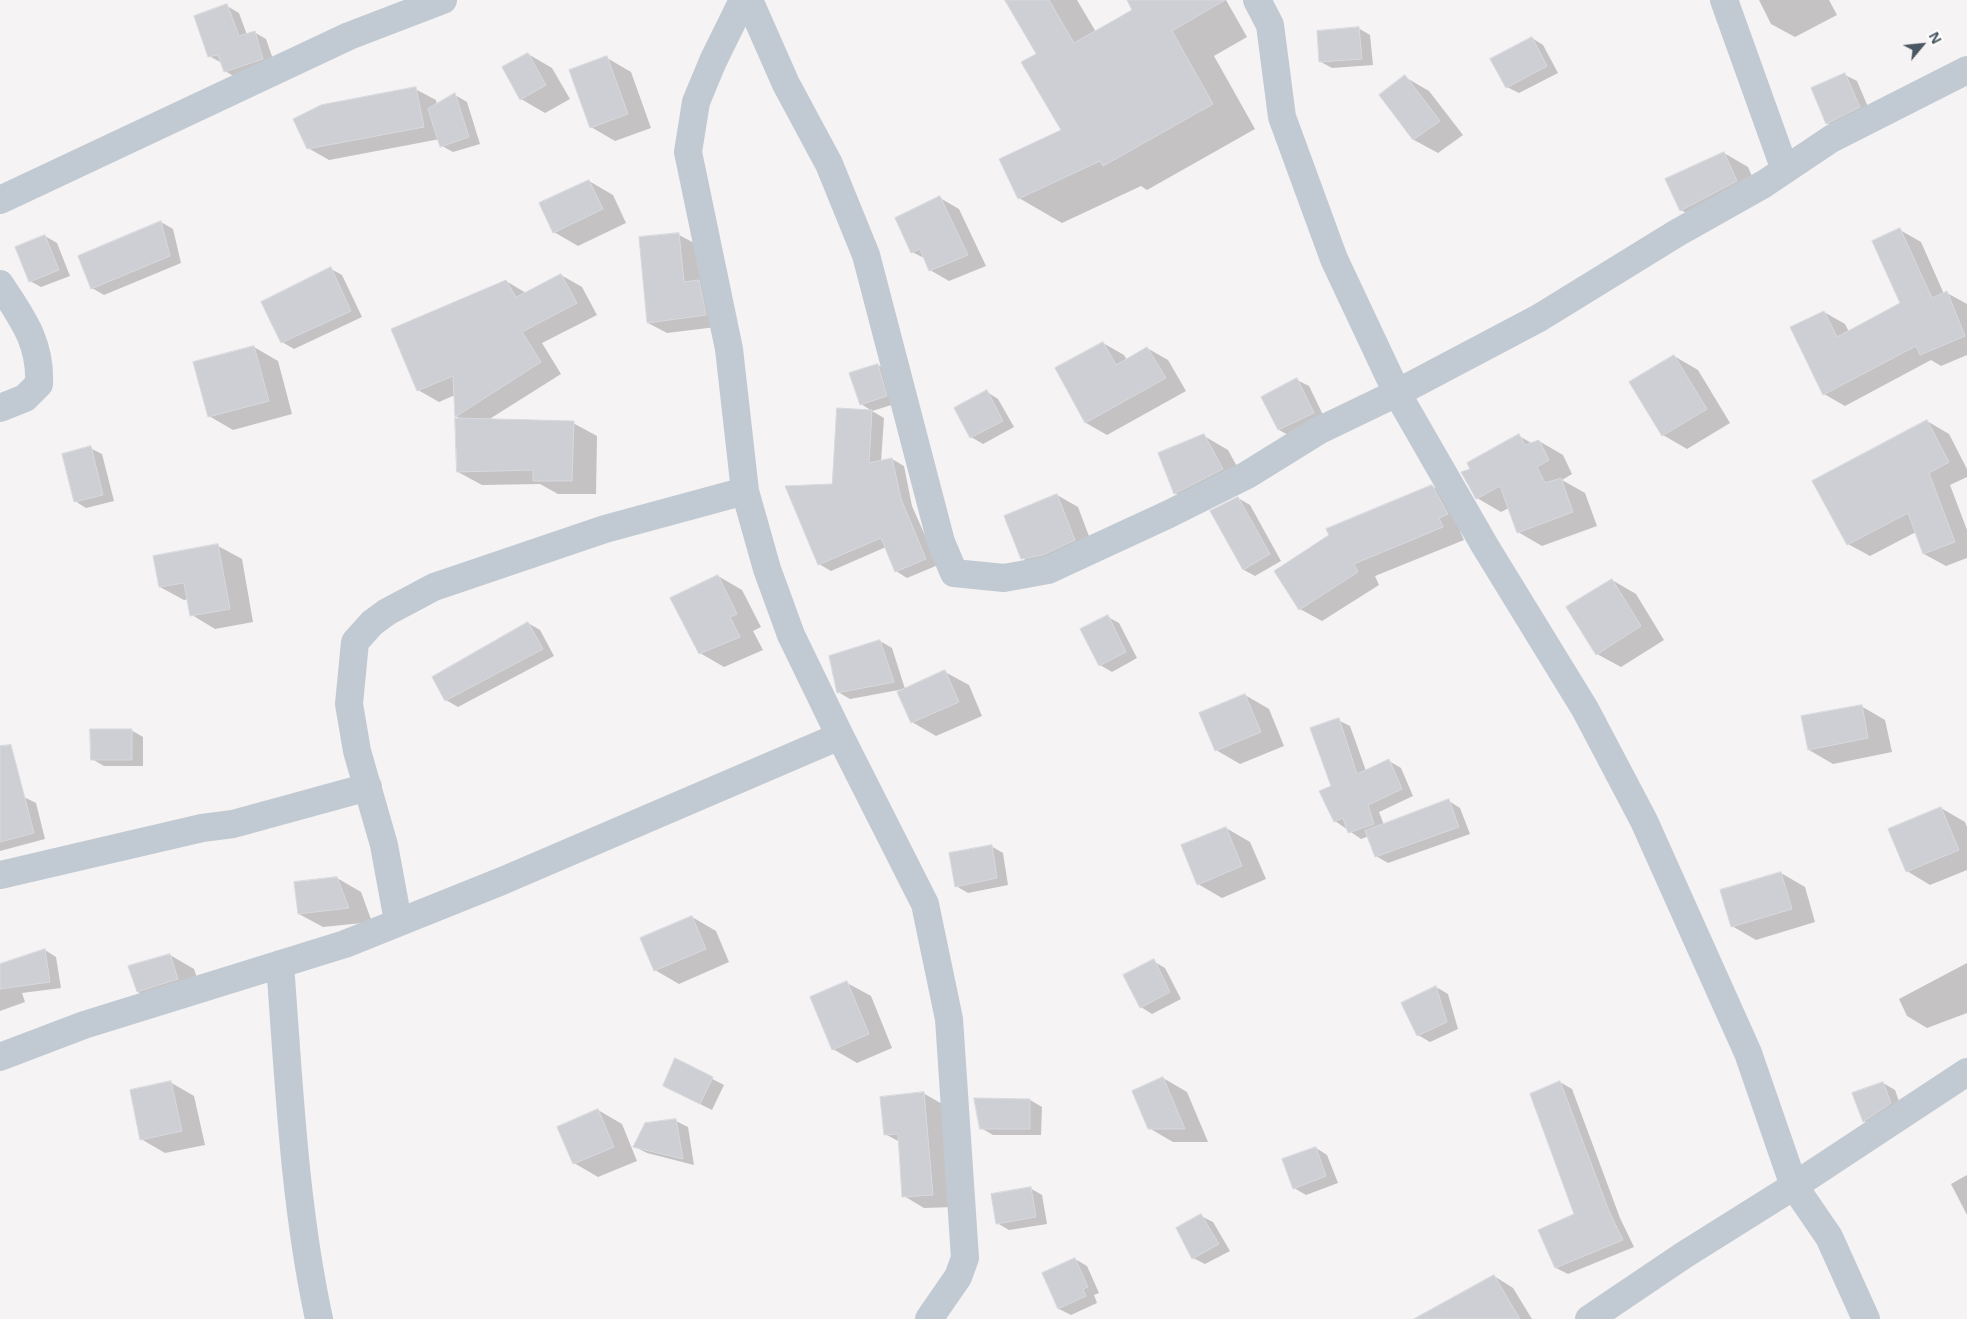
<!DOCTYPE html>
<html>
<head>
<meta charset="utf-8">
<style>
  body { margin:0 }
  #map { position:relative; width:1967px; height:1319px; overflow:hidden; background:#f5f3f3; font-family:"Noto Sans",sans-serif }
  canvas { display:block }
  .north { position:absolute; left:1897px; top:20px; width:50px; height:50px; -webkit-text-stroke:4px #fff; paint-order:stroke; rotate:62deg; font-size:14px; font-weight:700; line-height:20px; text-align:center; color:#4a5661 }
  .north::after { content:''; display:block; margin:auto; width:18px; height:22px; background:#4a5661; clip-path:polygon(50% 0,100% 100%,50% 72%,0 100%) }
</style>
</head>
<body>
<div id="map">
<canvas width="1967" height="1319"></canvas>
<div class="north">N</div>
</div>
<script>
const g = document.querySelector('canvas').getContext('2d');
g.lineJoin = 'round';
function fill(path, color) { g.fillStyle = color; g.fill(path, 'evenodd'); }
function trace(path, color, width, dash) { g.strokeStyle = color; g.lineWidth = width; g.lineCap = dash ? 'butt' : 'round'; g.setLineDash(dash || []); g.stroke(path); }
fill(new Path2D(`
  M 1007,0 L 1077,0 L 1096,32 L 1134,10 L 1128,0 L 1226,0 L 1247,37 L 1214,56 L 1255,129 L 1147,190 L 1141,186 L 1062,223 L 1019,198 L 1062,131 L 1038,54 Z
  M 1759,0 L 1829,0 L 1837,15 L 1795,37 L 1771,24 Z
  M 227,6 L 239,13 L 247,35 L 254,32 L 266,39 L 275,65 L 237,78 L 225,71 L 222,63 L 209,56 Z
  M 1358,28 L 1370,35 L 1373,65 L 1332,68 L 1321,62 Z
  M 1532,38 L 1543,45 L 1558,73 L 1519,93 L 1507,87 Z
  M 528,54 L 552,68 L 570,99 L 545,113 L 521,99 Z
  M 607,58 L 631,72 L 651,128 L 615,141 L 591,127 Z
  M 1845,75 L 1857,81 L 1871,114 L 1839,130 L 1827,123 Z
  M 1405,77 L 1429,91 L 1463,135 L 1438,153 L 1414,140 L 1381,95 Z
  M 415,89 L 436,100 L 437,105 L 455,95 L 467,102 L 480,144 L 453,152 L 442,146 L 440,139 L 329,160 L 308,148 Z
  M 1724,153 L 1748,167 L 1760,195 L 1705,224 L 1681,210 Z
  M 589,181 L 613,195 L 626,223 L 578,246 L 554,232 Z
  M 940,198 L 959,209 L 986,266 L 949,281 L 930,270 L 926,259 L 912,252 Z
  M 161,222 L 173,229 L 181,263 L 104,295 L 92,288 Z
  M 1900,230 L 1921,242 L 1944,294 L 1947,293 L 1967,304 L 1967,355 L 1941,366 L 1931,360 L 1845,406 L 1824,394 L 1824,312 L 1845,324 L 1849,332 L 1902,303 Z
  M 679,235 L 698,245 L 724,326 L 667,333 L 648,323 Z
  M 45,236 L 57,243 L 70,276 L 41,287 L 30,281 Z
  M 331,269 L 342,275 L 362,317 L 294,349 L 282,342 Z
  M 561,275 L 582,287 L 597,315 L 542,343 L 561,374 L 488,420 L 573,423 L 597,436 L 596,494 L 558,494 L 540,484 L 482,485 L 458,472 L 461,419 L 456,416 L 455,395 L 439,402 L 418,390 L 506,281 L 526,293 Z
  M 1103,343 L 1124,355 L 1127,360 L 1147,348 L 1168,360 L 1186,391 L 1107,435 L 1086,423 L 1057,368 Z
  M 254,347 L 278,361 L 292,414 L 233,430 L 209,416 Z
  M 1674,356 L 1698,370 L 1730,423 L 1687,449 L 1663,435 Z
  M 878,365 L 890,372 L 898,403 L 872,411 L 861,404 Z
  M 1297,380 L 1309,386 L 1325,419 L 1290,436 L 1279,430 Z
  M 987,392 L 998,399 L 1014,427 L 983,444 L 971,437 L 956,408 Z
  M 838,409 L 872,411 L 884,418 L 881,462 L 892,459 L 904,466 L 912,506 L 938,565 L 907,578 L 896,571 L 886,547 L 831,571 L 819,564 L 834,485 Z
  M 1927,421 L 1949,434 L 1967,469 L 1967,477 L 1950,485 L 1967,530 L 1967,558 L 1946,566 L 1924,554 L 1916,532 L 1870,556 L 1848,544 Z
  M 1204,436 L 1228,450 L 1246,483 L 1199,507 L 1175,493 Z
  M 1519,436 L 1533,444 L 1539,441 L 1563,455 L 1572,474 L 1562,480 L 1585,493 L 1597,526 L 1542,546 L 1518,532 L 1509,508 L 1501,512 L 1477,498 L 1472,469 Z
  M 90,448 L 102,454 L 114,501 L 86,508 L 75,501 Z
  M 1432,486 L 1454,499 L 1469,526 L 1460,531 L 1464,540 L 1375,576 L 1379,585 L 1322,621 L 1300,609 Z
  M 1057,495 L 1078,507 L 1095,552 L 1043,570 L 1022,558 Z
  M 1238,498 L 1250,505 L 1281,561 L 1255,576 L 1244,570 Z
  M 218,546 L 242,559 L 253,622 L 215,629 L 192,615 L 189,599 L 184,600 L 160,587 Z
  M 718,576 L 742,590 L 761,627 L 753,631 L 763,650 L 724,667 L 700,653 Z
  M 1612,580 L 1636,594 L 1664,640 L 1621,667 L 1597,654 Z
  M 1108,617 L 1119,623 L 1137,658 L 1112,672 L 1100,665 Z
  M 528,623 L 540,630 L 554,656 L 458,707 L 446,700 Z
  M 880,641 L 892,648 L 905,689 L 945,672 L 969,685 L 982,716 L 936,736 L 912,722 L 904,689 L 850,699 L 838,692 Z
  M 1245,695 L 1269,709 L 1284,746 L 1240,764 L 1216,750 Z
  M 1861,706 L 1885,720 L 1892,752 L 1833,764 L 1809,750 Z
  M 1338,720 L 1350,726 L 1366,771 L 1389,761 L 1401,768 L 1413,796 L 1379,812 L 1384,825 L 1449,801 L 1460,808 L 1470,834 L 1388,863 L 1376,856 L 1369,836 L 1361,839 L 1335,821 L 1333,786 Z
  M 131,730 L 143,737 L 143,766 L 104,766 L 92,759 Z
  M 24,797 L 36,803 L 45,839 L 0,851 L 0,803 Z
  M 1941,808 L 1965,822 L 1967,827 L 1967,870 L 1930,885 L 1907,871 Z
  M 1226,828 L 1250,842 L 1266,879 L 1222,898 L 1198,884 Z
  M 991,846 L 1003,853 L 1008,885 L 968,893 L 956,886 Z
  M 1781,873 L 1805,887 L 1815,922 L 1756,940 L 1732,926 Z
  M 337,878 L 361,892 L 372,922 L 323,927 L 299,914 Z
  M 692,917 L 716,931 L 729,962 L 679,984 L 655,970 Z
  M 45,950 L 56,957 L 61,988 L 22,993 L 25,1002 L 0,1011 L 0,965 Z
  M 170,955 L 194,969 L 202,993 L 162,1005 L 138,992 Z
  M 1153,961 L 1165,968 L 1181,999 L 1152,1014 L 1141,1007 Z
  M 1967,963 L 1967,1013 L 1927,1028 L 1907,1016 L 1899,999 Z
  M 847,983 L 871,996 L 892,1048 L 857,1063 L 833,1049 Z
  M 1436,987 L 1448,994 L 1458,1029 L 1430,1042 L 1418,1035 Z
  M 676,1060 L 724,1085 L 712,1110 L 676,1092 Z
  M 1163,1078 L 1187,1092 L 1208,1142 L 1173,1142 L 1149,1128 Z
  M 170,1082 L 194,1096 L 205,1145 L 165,1153 L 141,1139 Z
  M 1560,1082 L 1572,1089 L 1620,1218 L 1634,1247 L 1568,1274 L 1556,1268 L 1540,1230 L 1575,1215 Z
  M 1883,1083 L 1895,1090 L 1902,1110 L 1875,1128 L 1864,1121 Z
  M 923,1093 L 944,1105 L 953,1207 L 924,1208 L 904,1196 L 900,1142 L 885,1134 Z
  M 1030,1100 L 1042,1107 L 1041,1135 L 993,1135 L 981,1128 Z
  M 598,1110 L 622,1124 L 637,1161 L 598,1177 L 574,1163 Z
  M 676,1121 L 688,1127 L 694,1165 L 647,1153 L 635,1147 Z
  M 1316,1148 L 1327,1155 L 1338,1183 L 1306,1195 L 1294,1188 Z
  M 1967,1175 L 1967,1215 L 1951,1184 Z
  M 1030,1188 L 1042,1195 L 1047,1224 L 1009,1230 L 997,1223 Z
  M 1201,1216 L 1213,1222 L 1230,1251 L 1205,1264 L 1193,1258 Z
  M 1075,1259 L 1087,1266 L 1099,1293 L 1094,1295 L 1097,1303 L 1071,1315 L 1059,1309 L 1044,1274 Z
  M 1494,1276 L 1513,1288 L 1532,1319 L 1416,1319 Z`), '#0003');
const building = new Path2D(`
  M 1005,0 L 1049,0 L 1074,43 L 1132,10 L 1127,0 L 1225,0 L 1172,31 L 1213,104 L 1103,166 L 1100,161 L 1018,199 L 999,159 L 1061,130 L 1021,62 L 1036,54 Z
  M 227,4 L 239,36 L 255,31 L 263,59 L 224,72 L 218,55 L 208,57 L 194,16 Z
  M 1359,27 L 1362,59 L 1319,62 L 1317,31 Z
  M 1532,37 L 1547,66 L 1506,88 L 1490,59 Z
  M 528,53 L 546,85 L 520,100 L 502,67 Z
  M 607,56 L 628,114 L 590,128 L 569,70 Z
  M 1845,73 L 1860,107 L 1826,124 L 1811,88 Z
  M 1405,75 L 1440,121 L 1413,140 L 1379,95 Z
  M 416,87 L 424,127 L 307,149 L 293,119 L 321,105 Z
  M 455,93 L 469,137 L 440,147 L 428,109 Z
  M 1724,152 L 1737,181 L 1680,211 L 1665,179 Z
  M 589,180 L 603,209 L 553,233 L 539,203 Z
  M 940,196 L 968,255 L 929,271 L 920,249 L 911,253 L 895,218 Z
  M 161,221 L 170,256 L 91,289 L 78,256 Z
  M 1900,228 L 1932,298 L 1947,291 L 1965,336 L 1920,355 L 1916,346 L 1823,395 L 1790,327 L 1824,311 L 1837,337 L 1900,303 L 1872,241 Z
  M 679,233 L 684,282 L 699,280 L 706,315 L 647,323 L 639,237 Z
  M 45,235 L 59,270 L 29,282 L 15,247 Z
  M 331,267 L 351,311 L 281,343 L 261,302 Z
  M 561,274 L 577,303 L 522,332 L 541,362 L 455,417 L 453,376 L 417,391 L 391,329 L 506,280 L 516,297 Z
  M 1103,342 L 1116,365 L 1147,347 L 1166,378 L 1085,423 L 1055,368 Z
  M 254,346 L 269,401 L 208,417 L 193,362 Z
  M 1674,355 L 1707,409 L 1662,436 L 1629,382 Z
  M 878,364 L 887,396 L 860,405 L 849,373 Z
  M 1297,378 L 1314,413 L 1278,430 L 1261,397 Z
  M 987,390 L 1003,421 L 970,438 L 954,408 Z
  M 837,408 L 872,410 L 869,463 L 892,458 L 901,499 L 926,559 L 895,572 L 881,538 L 818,565 L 785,486 L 832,484 Z
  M 455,418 L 574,421 L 572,481 L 533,481 L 533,470 L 457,472 Z
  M 1927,420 L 1949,462 L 1929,473 L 1955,542 L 1923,554 L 1908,513 L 1847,545 L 1812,481 Z
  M 1204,434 L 1223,469 L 1174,494 L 1158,453 Z
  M 1519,434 L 1525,445 L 1539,440 L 1549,460 L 1537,467 L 1545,483 L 1561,478 L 1573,512 L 1517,533 L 1500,486 L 1476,499 L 1461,472 L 1470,469 L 1467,463 Z
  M 91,446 L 103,495 L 74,502 L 62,454 Z
  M 1432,485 L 1448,514 L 1439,518 L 1443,527 L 1354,564 L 1358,572 L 1299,610 L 1274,571 L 1329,535 L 1326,529 Z
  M 1057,494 L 1075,540 L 1043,555 L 1021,559 L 1004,516 Z
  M 1238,497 L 1270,554 L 1243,570 L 1210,511 Z
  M 218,544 L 230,609 L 190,616 L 184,583 L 159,587 L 153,556 Z
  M 718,575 L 737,614 L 730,617 L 740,637 L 699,654 L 670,598 Z
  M 1612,579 L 1641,626 L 1596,655 L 1566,607 Z
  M 1108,615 L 1126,652 L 1099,666 L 1080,629 Z
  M 528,622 L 543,649 L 445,701 L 432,677 Z
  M 880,640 L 894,682 L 837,693 L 829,656 Z
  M 945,670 L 959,702 L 911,723 L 897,692 Z
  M 1245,694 L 1261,732 L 1215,751 L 1199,713 Z
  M 1862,705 L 1868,738 L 1808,750 L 1801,716 Z
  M 1339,718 L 1357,774 L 1389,759 L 1402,789 L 1368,805 L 1374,824 L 1348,833 L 1343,818 L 1334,822 L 1319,791 L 1331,786 L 1310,728 Z
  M 90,729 L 132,729 L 132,760 L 91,760 Z
  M 11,745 L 34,833 L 0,842 L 0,746 Z
  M 1449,799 L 1459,827 L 1375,857 L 1365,831 Z
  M 1941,807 L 1959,850 L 1906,872 L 1888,829 Z
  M 1226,827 L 1242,866 L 1197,885 L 1181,845 Z
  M 992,845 L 997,878 L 955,887 L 949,853 Z
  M 1781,872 L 1792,909 L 1731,927 L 1720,890 Z
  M 337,877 L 349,908 L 298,914 L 294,882 Z
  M 692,916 L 706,949 L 654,971 L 640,938 Z
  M 45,949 L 50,982 L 0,989 L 0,964 Z
  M 170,954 L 178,979 L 137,992 L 128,966 Z
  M 1154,959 L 1170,992 L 1140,1008 L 1123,975 Z
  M 847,981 L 869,1034 L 832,1050 L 810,997 Z
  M 1436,986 L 1447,1022 L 1417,1036 L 1401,1003 Z
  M 675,1058 L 713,1077 L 700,1104 L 663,1086 Z
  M 1163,1077 L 1185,1129 L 1148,1129 L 1132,1091 Z
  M 171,1081 L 182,1131 L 140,1140 L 130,1090 Z
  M 1560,1081 L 1609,1211 L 1623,1240 L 1555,1268 L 1538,1230 L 1574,1214 L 1530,1094 Z
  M 1883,1082 L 1891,1103 L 1863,1122 L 1852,1093 Z
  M 924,1092 L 933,1195 L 902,1197 L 898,1134 L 884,1135 L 880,1097 Z
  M 974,1098 L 1030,1099 L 1030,1129 L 980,1129 Z
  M 598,1109 L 614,1147 L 573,1164 L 557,1127 Z
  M 676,1119 L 683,1159 L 633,1147 L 645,1123 Z
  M 1316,1147 L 1326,1176 L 1293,1189 L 1282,1159 Z
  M 1031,1187 L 1036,1217 L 996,1224 L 991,1194 Z
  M 1201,1214 L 1219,1244 L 1192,1259 L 1176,1228 Z
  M 1075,1258 L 1088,1287 L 1083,1289 L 1086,1296 L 1058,1309 L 1042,1273 Z
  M 1494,1275 L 1520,1319 L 1414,1319 Z`);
fill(building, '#cdcfd5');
trace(building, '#d7d9de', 1);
trace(new Path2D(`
  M 749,0 L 786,84 L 829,164 L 866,255 L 941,542 L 954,573 L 1004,578 L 1048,570 L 1169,514 L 1247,475 L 1318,431 L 1397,393 L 1539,318 L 1677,233 L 1764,184 L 1831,139 L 1967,70
  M 1257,0 L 1270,25 L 1282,117 L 1334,259 L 1397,393 L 1485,546 L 1585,709 L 1644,821 L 1748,1053 L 1794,1186 L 1829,1237 L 1866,1319
  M 1724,0 L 1785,170
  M 0,200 L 349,36 L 443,0
  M 0,284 C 22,318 41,342 39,384 L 25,398 L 0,408
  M 840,736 L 925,904 L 949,1019 L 965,1258 L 958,1277 L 929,1319
  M 0,875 L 202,828 L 233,824 L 368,787
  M 398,921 L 384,845 L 357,751 L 349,704 L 355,642 L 372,623 L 387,612 L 434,587 L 605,529 L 745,491
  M 280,964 C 289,1083 294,1203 319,1319
  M 0,1057 L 84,1025 L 345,944 L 502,881 L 840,736 L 791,635 L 767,569 L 745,491 L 729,349 L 688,152 L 696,102 L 713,61 L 743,0
  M 1589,1319 L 1684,1255 L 1794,1186 L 1967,1072`), '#c1cad2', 28);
</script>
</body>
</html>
